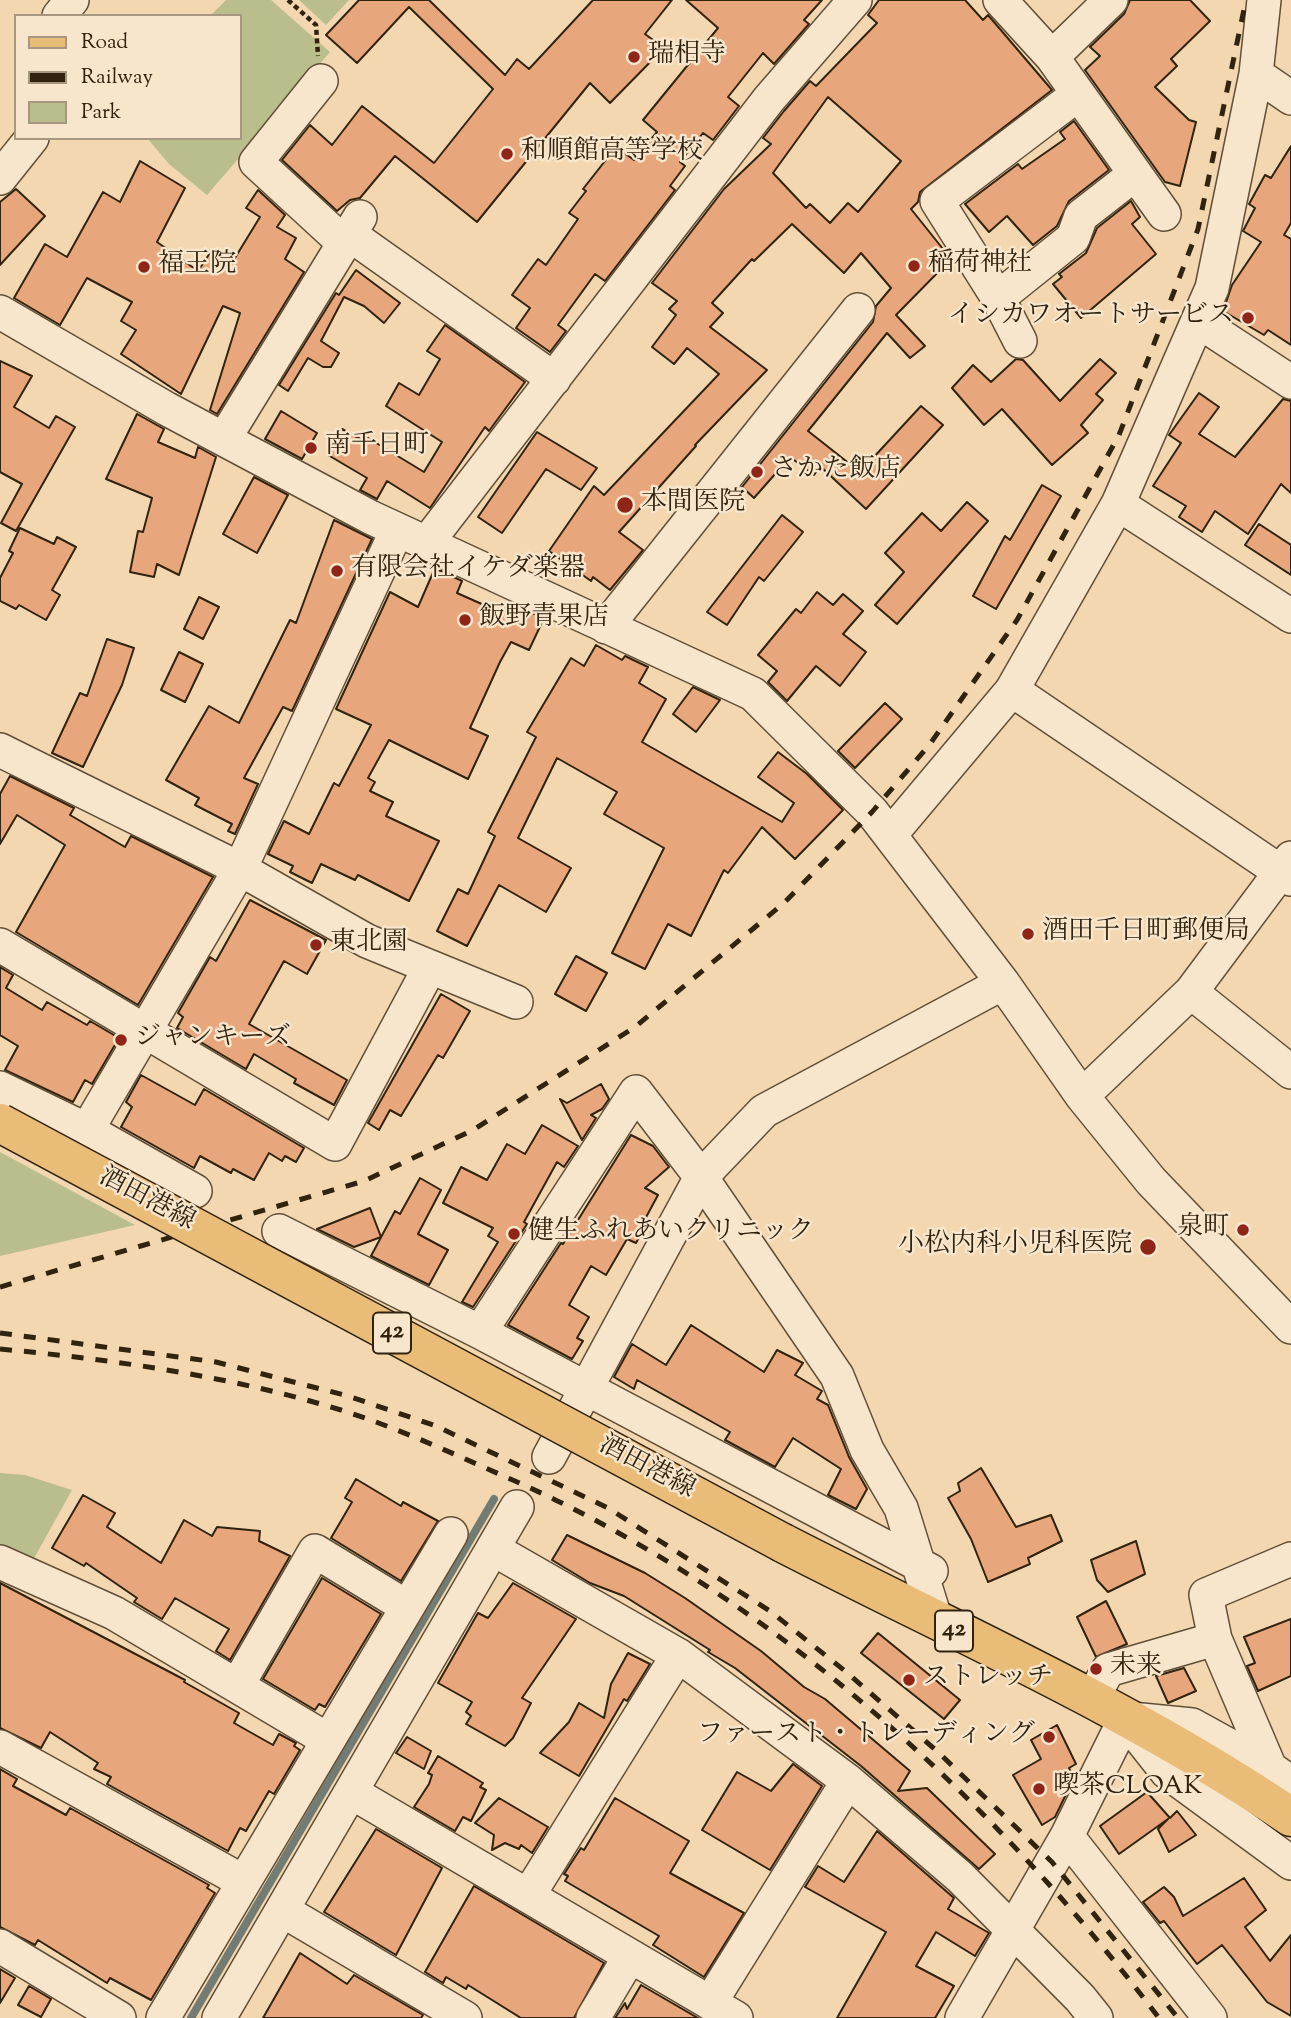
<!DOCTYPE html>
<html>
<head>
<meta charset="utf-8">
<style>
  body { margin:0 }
  #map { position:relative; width:1291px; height:2018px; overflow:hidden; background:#f2d7b1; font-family:"Sorts Mill Goudy",serif }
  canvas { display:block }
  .legend { position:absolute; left:14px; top:14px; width:228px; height:126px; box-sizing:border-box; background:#f7e5cc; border:2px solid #a89780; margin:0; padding:9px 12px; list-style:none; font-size:21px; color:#31230e }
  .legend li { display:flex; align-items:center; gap:14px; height:35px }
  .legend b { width:35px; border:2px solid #a89780 }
</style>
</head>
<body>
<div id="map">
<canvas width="1291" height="2018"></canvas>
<ul class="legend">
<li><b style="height:9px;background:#e9bc78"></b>Road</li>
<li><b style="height:9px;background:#31230e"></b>Railway</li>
<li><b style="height:19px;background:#babe8c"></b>Park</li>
</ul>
</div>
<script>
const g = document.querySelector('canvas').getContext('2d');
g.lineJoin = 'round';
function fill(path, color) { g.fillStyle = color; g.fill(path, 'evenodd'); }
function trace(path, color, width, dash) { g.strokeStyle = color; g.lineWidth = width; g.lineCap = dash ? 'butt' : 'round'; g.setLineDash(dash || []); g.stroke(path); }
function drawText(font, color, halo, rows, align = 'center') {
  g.font = font + ' "Sorts Mill Goudy","Noto Serif JP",serif'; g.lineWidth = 5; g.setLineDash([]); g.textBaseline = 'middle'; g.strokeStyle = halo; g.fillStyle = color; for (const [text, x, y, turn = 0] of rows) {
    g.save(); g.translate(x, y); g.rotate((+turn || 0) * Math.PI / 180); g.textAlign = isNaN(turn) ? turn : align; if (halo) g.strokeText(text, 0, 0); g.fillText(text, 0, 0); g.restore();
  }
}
fill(new Path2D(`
  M 226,0 L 271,0 L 330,52 L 207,195 L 169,164 L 147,138 L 240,138 L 240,16 L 210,16 Z
  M 299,0 L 349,0 L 326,25 Z
  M 0,1152 L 135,1225 L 0,1256 Z
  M 0,1473 L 25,1475 L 72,1490 L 28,1569 L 0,1556 Z`), '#babe8c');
trace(new Path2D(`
  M 191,2018 L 494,1499`), '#737c73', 8);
const building = new Path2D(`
  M 359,0 L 429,0 L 505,75 L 517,59 L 529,69 L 593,0 L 672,0 L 645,34 L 664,48 L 610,103 L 590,83 L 477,222 L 395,156 L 360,198 L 350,200 L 337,211 L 282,160 L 310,125 L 332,145 L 362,106 L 434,163 L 493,89 L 409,7 L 357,63 L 326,35 Z
  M 686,0 L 822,0 L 804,20 L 809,24 L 774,64 L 763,53 L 728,97 L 739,106 L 713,140 L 703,133 L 680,162 L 685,166 L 670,186 L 675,190 L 605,281 L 595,274 L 558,325 L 566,331 L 550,352 L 516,328 L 530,308 L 512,295 L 538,259 L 546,265 L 578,219 L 569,213 L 586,191 L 583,189 L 616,147 L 634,160 L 657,132 L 643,120 L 718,28 Z
  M 879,0 L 965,0 L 983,20 L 988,15 L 1052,90 L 920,192 L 918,202 L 911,209 L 951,259 L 896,315 L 925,346 L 910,358 L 887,333 L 808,431 L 860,472 L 921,406 L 943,425 L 866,509 L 820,466 L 814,475 L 790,457 L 754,498 L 742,487 L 873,322 L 876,306 L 891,288 L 861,253 L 844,273 L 792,224 L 754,261 L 752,259 L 712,303 L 723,313 L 710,327 L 767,370 L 695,445 L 696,446 L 619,532 L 643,550 L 610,590 L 593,577 L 591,581 L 549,551 L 594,486 L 604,495 L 719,374 L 687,348 L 674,364 L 652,347 L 676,315 L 669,309 L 677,301 L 652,283 L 724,189 L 771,144 L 763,138 L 784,111 L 810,81 L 816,86 L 877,23 L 868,15 ZM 828,97 L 901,161 L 858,212 L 848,203 L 830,223 L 810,204 L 806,208 L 773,173 Z
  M 1130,0 L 1190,0 L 1210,21 L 1171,59 L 1177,66 L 1155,87 L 1189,120 L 1196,122 L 1180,186 L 1165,182 L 1085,70 L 1100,56 L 1090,47 L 1124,14 Z
  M 1074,121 L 1109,170 L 1069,201 L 1057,226 L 1033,245 L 1007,216 L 989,232 L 965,204 L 1018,164 L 1022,169 L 1065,139 L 1060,132 Z
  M 1291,146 L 1291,223 L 1284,235 L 1291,239 L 1291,345 L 1268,330 L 1264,335 L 1223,311 L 1232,285 L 1261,242 L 1243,231 L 1255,208 L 1249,204 L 1265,175 L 1271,178 Z
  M 140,161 L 185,188 L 157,242 L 198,271 L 210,253 L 230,266 L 260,217 L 246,208 L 258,190 L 285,215 L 277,227 L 296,238 L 285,259 L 304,272 L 217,414 L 210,410 L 240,313 L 223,306 L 181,394 L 121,354 L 136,330 L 121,321 L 132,302 L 87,278 L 60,325 L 14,298 L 45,244 L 67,257 L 103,192 L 120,202 Z
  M 16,189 L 45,216 L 0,265 L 0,202 Z
  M 1131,201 L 1140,217 L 1132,224 L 1156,254 L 1081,318 L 1053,284 L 1062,277 L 1059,274 L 1086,253 L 1097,228 Z
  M 356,270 L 400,303 L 384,323 L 364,306 L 344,297 L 321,341 L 339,353 L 331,367 L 323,367 L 308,358 L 288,391 L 279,385 L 336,293 L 339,295 Z
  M 445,325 L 525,382 L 489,431 L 485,427 L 430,508 L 387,481 L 377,499 L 360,490 L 367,478 L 328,455 L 342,429 L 366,442 L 368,438 L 424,472 L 442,442 L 386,406 L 399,383 L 419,395 L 440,359 L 427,351 Z
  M 1016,359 L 1023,360 L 1060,401 L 1100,359 L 1116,373 L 1096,394 L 1103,400 L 1081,425 L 1088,433 L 1052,465 L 1002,409 L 984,425 L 952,388 L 973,365 L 991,382 Z
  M 0,361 L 32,376 L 14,407 L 49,428 L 56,416 L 75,427 L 16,531 L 1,523 L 22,484 L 0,472 Z
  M 1199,393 L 1219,407 L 1199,434 L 1235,457 L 1283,399 L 1291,401 L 1291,493 L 1281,484 L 1248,534 L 1215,511 L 1202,532 L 1179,517 L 1186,506 L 1153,486 L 1181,443 L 1169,435 Z
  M 281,411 L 317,433 L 302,459 L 265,439 Z
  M 137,414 L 164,429 L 158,442 L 195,458 L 198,447 L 216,457 L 179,575 L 157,564 L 154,577 L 130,572 L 138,531 L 143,532 L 152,498 L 106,479 Z
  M 537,432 L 597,468 L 581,490 L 546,469 L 502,533 L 478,517 Z
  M 254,477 L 288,495 L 257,553 L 223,534 Z
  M 1042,485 L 1061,496 L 996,609 L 973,596 L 1005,536 L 1010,540 Z
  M 967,502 L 988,521 L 897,624 L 875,605 L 904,572 L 885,553 L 922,513 L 941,531 Z
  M 782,515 L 803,532 L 764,581 L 759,577 L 727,625 L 707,612 Z
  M 334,520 L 372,539 L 292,711 L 283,707 L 244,778 L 258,784 L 235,834 L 228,831 L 232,824 L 195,805 L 199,798 L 166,780 L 209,706 L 239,723 L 290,620 L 296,623 Z
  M 1259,524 L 1291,545 L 1291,575 L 1245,545 Z
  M 20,528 L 54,544 L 57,537 L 76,547 L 52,590 L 60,595 L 46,620 L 19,605 L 16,609 L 0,601 L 0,578 L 13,553 L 9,551 Z
  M 435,568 L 462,581 L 457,593 L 502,613 L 507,602 L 544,618 L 529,650 L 511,642 L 500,662 L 470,728 L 488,736 L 468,779 L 389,740 L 368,778 L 375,782 L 370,791 L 393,802 L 386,816 L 439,841 L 409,901 L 358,875 L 355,880 L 321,864 L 312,883 L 290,872 L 293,866 L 268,854 L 284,821 L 309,834 L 334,783 L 339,786 L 371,725 L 336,709 L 390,592 L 418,607 Z
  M 817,592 L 833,605 L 843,594 L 863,611 L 843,634 L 866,652 L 840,686 L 816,666 L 787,701 L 768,682 L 777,671 L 758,655 L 796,609 L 801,613 Z
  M 199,597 L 219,607 L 203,639 L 184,629 Z
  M 107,639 L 134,648 L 122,685 L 83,767 L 52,753 L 80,693 L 87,696 Z
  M 596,645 L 622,660 L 625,656 L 648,667 L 639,683 L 666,699 L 642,742 L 782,822 L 794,803 L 758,777 L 778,752 L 807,774 L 843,810 L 795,859 L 762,827 L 728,873 L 724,870 L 691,936 L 668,924 L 645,969 L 612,953 L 664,848 L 604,814 L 617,792 L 557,758 L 518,838 L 571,868 L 546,912 L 499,885 L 467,946 L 437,931 L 458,889 L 468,894 L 495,836 L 488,832 L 536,737 L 527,732 L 571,658 L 584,666 Z
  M 179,652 L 203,664 L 185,702 L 161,690 Z
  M 693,687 L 720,700 L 696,732 L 673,714 Z
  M 885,703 L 902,719 L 855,768 L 838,751 Z
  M 10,776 L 74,808 L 70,815 L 125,847 L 131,836 L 213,877 L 138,1005 L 16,932 L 65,845 L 17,815 L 0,844 L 0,794 Z
  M 250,900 L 326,940 L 307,974 L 284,961 L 249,1024 L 347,1080 L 334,1105 L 294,1083 L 296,1079 L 254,1054 L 246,1069 L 177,1028 L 183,1017 L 178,1013 L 210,957 L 216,961 Z
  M 576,956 L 607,973 L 586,1011 L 555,994 Z
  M 0,967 L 13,975 L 6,988 L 42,1010 L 47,1002 L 87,1025 L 90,1021 L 119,1038 L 92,1084 L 85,1080 L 73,1102 L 5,1070 L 18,1046 L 0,1035 Z
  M 441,994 L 470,1011 L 443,1058 L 438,1055 L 401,1116 L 390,1110 L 379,1130 L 368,1123 Z
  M 141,1075 L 195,1105 L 204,1089 L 304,1148 L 296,1162 L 285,1156 L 282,1161 L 269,1153 L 254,1180 L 233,1169 L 231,1173 L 200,1156 L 194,1168 L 121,1127 L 132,1107 L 126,1102 Z
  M 601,1084 L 609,1099 L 602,1109 L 591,1115 L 596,1118 L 582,1140 L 560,1099 L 567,1103 Z
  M 542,1125 L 578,1146 L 564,1167 L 557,1162 L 524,1222 L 527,1224 L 473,1307 L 462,1302 L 498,1242 L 488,1236 L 493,1228 L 443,1203 L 461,1167 L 487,1180 L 507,1144 L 525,1154 Z
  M 631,1135 L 653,1146 L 669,1167 L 645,1188 L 658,1195 L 644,1221 L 647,1222 L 636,1243 L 627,1239 L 606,1275 L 591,1266 L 569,1305 L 589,1317 L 577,1338 L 583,1341 L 572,1359 L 508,1325 L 561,1243 L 563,1244 Z
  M 420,1178 L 441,1190 L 418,1234 L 448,1250 L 429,1285 L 371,1256 L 395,1211 L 400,1214 Z
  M 370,1208 L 381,1237 L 354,1247 L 317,1229 Z
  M 691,1325 L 764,1372 L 777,1350 L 803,1363 L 795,1375 L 822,1391 L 817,1399 L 828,1405 L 849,1457 L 867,1489 L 856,1509 L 828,1495 L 841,1469 L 793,1438 L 775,1467 L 725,1440 L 730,1432 L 637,1380 L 634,1389 L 614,1377 L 632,1344 L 666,1365 Z
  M 981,1468 L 1016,1527 L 1051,1515 L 1062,1541 L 1028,1558 L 1030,1564 L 988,1582 L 971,1539 L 948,1498 L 960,1491 L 958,1483 Z
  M 356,1479 L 401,1506 L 403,1502 L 438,1521 L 401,1581 L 331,1538 L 352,1502 L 345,1498 Z
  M 83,1495 L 115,1513 L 107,1527 L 161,1563 L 184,1520 L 212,1536 L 217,1527 L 260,1531 L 259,1541 L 290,1556 L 230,1660 L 216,1651 L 229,1629 L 175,1598 L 162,1619 L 134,1602 L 137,1598 L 86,1563 L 84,1566 L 52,1548 Z
  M 567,1535 L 645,1573 L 685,1598 L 761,1651 L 804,1687 L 825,1699 L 910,1771 L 898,1791 L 927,1788 L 995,1854 L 979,1869 L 861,1766 L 735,1668 L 708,1652 L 710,1650 L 624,1596 L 590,1583 L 552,1560 Z
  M 1136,1541 L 1145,1574 L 1108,1592 L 1097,1580 L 1091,1560 Z
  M 322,1578 L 381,1614 L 325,1707 L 319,1704 L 315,1710 L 263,1679 Z
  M 0,1583 L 185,1680 L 184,1682 L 239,1713 L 234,1723 L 273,1745 L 279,1734 L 296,1743 L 294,1746 L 300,1750 L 274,1794 L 269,1791 L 246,1831 L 240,1828 L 228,1851 L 107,1784 L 111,1777 L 94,1769 L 98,1763 L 50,1732 L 41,1748 L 0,1728 Z
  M 513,1583 L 576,1619 L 522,1698 L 531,1703 L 513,1738 L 505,1746 L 466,1724 L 471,1716 L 466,1712 L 472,1702 L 438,1683 L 478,1613 L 488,1618 Z
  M 1106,1601 L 1127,1644 L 1096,1657 L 1077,1617 Z
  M 1291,1619 L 1291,1676 L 1258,1691 L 1247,1666 L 1255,1663 L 1244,1637 Z
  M 878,1633 L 960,1700 L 944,1719 L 861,1653 Z
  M 628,1653 L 650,1664 L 627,1701 L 624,1699 L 579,1776 L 540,1753 L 569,1722 L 579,1703 L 604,1718 L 611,1684 Z
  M 1184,1668 L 1196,1691 L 1168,1703 L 1156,1676 Z
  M 1057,1725 L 1076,1764 L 1069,1768 L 1074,1778 L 1055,1817 L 1042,1825 L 1013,1775 L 1041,1759 L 1031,1740 Z
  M 407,1737 L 431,1751 L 424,1769 L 396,1753 Z
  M 438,1756 L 483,1783 L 480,1787 L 486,1790 L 471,1821 L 463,1817 L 455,1831 L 414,1807 L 429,1784 L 432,1775 L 428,1773 Z
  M 793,1764 L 822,1786 L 770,1870 L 702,1830 L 737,1772 L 771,1791 Z
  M 0,1769 L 17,1779 L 13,1786 L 66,1815 L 70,1808 L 209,1885 L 207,1888 L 215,1893 L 151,2000 L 110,1978 L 107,1983 L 38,1940 L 35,1945 L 0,1927 Z
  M 1147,1792 L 1170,1818 L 1177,1811 L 1196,1835 L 1169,1852 L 1158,1829 L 1168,1819 L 1119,1854 L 1100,1826 Z
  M 499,1798 L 548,1827 L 532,1853 L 521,1845 L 519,1849 L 505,1843 L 492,1850 L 494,1835 L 475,1823 Z
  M 615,1798 L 689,1841 L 670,1873 L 744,1913 L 704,1977 L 653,1945 L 659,1936 L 565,1881 L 568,1876 L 564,1874 L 581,1848 L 584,1850 Z
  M 376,1829 L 442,1868 L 396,1955 L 324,1912 Z
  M 877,1831 L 954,1898 L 948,1909 L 989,1933 L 975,1956 L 936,1932 L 916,1966 L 954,1986 L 935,2018 L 837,2018 L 886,1932 L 805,1887 L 818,1866 L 844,1882 Z
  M 1244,1878 L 1266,1910 L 1245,1927 L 1270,1961 L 1291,1935 L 1291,2016 L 1267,2002 L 1222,1945 L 1197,1964 L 1164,1921 L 1160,1923 L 1143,1902 L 1164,1887 L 1174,1897 L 1183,1916 Z
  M 474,1886 L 604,1963 L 574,2018 L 521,2018 L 468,1985 L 466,1989 L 446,1977 L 443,1983 L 425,1972 Z
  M 300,1953 L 347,1984 L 354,1975 L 423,2015 L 421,2018 L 263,2018 Z
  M 0,1969 L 15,1978 L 0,2003 Z
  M 641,1985 L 698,2018 L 615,2018 L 625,2003 L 627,2009 Z
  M 29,1986 L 51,1999 L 41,2017 L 18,2005 Z`);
fill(building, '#e7a67b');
trace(building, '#31230e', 2);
const minor = new Path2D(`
  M 1000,0 L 1052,57 L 1164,214
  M 59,16 L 72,0
  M 1052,57 L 1111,0
  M 1256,74 L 1291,98
  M 321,81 L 256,162 L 344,243
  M 0,178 L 32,138
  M 349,234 L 554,379
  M 998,298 L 1073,238 L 1081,216 L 1135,174
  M 0,312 L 167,409 L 370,517 L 753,694 L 872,812 L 1003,983 L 1082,1096 L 1151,1181 L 1291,1327
  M 1198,321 L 1291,382
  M 1020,341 L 998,298 L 937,201 L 1077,95
  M 224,439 L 360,217
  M 1118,504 L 1291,616
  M 426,544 L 769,99 L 855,0
  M 606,627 L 858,310
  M 1012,690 L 1291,879
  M 0,750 L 240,869 L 367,941 L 516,1002
  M 891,834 L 1012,690 L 1118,504 L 1212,288 L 1256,74 L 1264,0
  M 0,945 L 335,1144 L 430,967
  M 1191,992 L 1291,1072
  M 0,1088 L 87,1130 L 195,1191
  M 1082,1096 L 1191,992 L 1291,858
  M 87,1130 L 240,869 L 397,530
  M 279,1231 L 480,1332 L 931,1571
  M 480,1332 L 636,1092 L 701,1177 L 837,1376 L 867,1450 L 901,1508 L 936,1621
  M 549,1457 L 701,1177 L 764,1111 L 1003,983
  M 493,1549 L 678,1655 L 528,1896
  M 0,1562 L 114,1613 L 328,1740
  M 678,1655 L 848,1781 L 710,2003
  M 237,1686 L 315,1551 L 407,1607
  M 1091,1700 L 1108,1670 L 1215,1639
  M 1125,1719 L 1167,1772 L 1291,1863
  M 1131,1719 L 1192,1725 L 1270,1768 L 1291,1783
  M 0,1747 L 244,1882
  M 1270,1768 L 1215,1639 L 1206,1595 L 1291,1559
  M 848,1781 L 960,1877 L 1080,1998 L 1096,2018
  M 351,1792 L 736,2018
  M 1067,1836 L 1210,2018
  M 282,1910 L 465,2018
  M 0,1946 L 119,2018
  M 163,2018 L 451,1534
  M 219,2018 L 517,1507
  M 593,2018 L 630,1956
  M 962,2018 L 1067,1836 L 1125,1719`);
const major = new Path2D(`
  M 783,1543 C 954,1631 1132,1709 1291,1817`);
trace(minor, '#615037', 36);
trace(major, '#31230e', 41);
trace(new Path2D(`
  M 288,0 L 316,25 L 318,56`), '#31230e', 4.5, [5, 3.5]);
trace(minor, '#f7e5cc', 33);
trace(major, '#e9bc78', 38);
trace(new Path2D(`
  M 0,1287 L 364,1181 L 473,1130 L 635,1027 L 784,903 L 872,812 L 930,744 L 1017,620 L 1119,435 L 1198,229 L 1246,0
  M 0,1333 L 216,1362 L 348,1396 L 436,1426 L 608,1508 L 770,1611 L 845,1671 L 938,1752 L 1052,1862 L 1178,2018
  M 0,1349 C 116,1360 230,1376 341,1410 C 401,1429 458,1456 515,1481 C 772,1596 990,1795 1159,2018`), '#31230e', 5, [12, 12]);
const majorBridge = new Path2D(`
  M 0,1123 L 783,1543`);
trace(majorBridge, '#31230e', 41, []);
trace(majorBridge, '#e9bc78', 38);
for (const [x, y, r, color] of [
  [634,57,7,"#8f2418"],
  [507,154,7,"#8f2418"],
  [914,266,7,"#8f2418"],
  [144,267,7,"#8f2418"],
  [1248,318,7,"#8f2418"],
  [311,448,7,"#8f2418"],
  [757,472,7,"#8f2418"],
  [625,505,9,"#8f2418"],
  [337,571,7,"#8f2418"],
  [465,620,7,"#8f2418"],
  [1028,934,7,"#8f2418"],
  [316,945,7,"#8f2418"],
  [121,1040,7,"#8f2418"],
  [1243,1230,7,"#8f2418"],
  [514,1234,7,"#8f2418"],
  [1148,1247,9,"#8f2418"],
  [1096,1669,7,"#8f2418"],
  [909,1680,7,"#8f2418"],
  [1049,1737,7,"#8f2418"],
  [1039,1789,7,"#8f2418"]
]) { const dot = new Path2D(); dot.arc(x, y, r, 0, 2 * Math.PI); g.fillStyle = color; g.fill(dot); trace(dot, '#f7e5cc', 2.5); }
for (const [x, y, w] of [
  [392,1333,38],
  [954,1631,38]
]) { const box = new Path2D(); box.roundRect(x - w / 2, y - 20.5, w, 41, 5); g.fillStyle = '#f7e5cc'; g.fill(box); trace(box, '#31230e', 2); }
drawText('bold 24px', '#31230e', null, [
  ["42",392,1333],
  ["42",954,1631]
]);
drawText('26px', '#31230e', '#f7e5cc', [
  ["瑞相寺",648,57],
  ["和順館高等学校",521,154],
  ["稲荷神社",928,266],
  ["福王院",158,267],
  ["イシカワオートサービス",1234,318,"right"],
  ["南千日町",325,448],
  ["さかた飯店",771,472],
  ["本間医院",641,505],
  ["有限会社イケダ楽器",351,571],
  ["飯野青果店",479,620],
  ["酒田千日町郵便局",1042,934],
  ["東北園",330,945],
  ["ジャンキーズ",135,1040],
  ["泉町",1229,1230,"right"],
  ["健生ふれあいクリニック",528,1234],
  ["小松内科小児科医院",1132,1247,"right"],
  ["未来",1110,1669],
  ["ストレッチ",923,1680],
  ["ファースト・トレーディング",1035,1737,"right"],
  ["喫茶CLOAK",1053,1789]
], 'left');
drawText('26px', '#31230e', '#f7e5cc', [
  ["酒田港線",146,1201,28],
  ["酒田港線",646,1469,28]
]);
</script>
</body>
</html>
